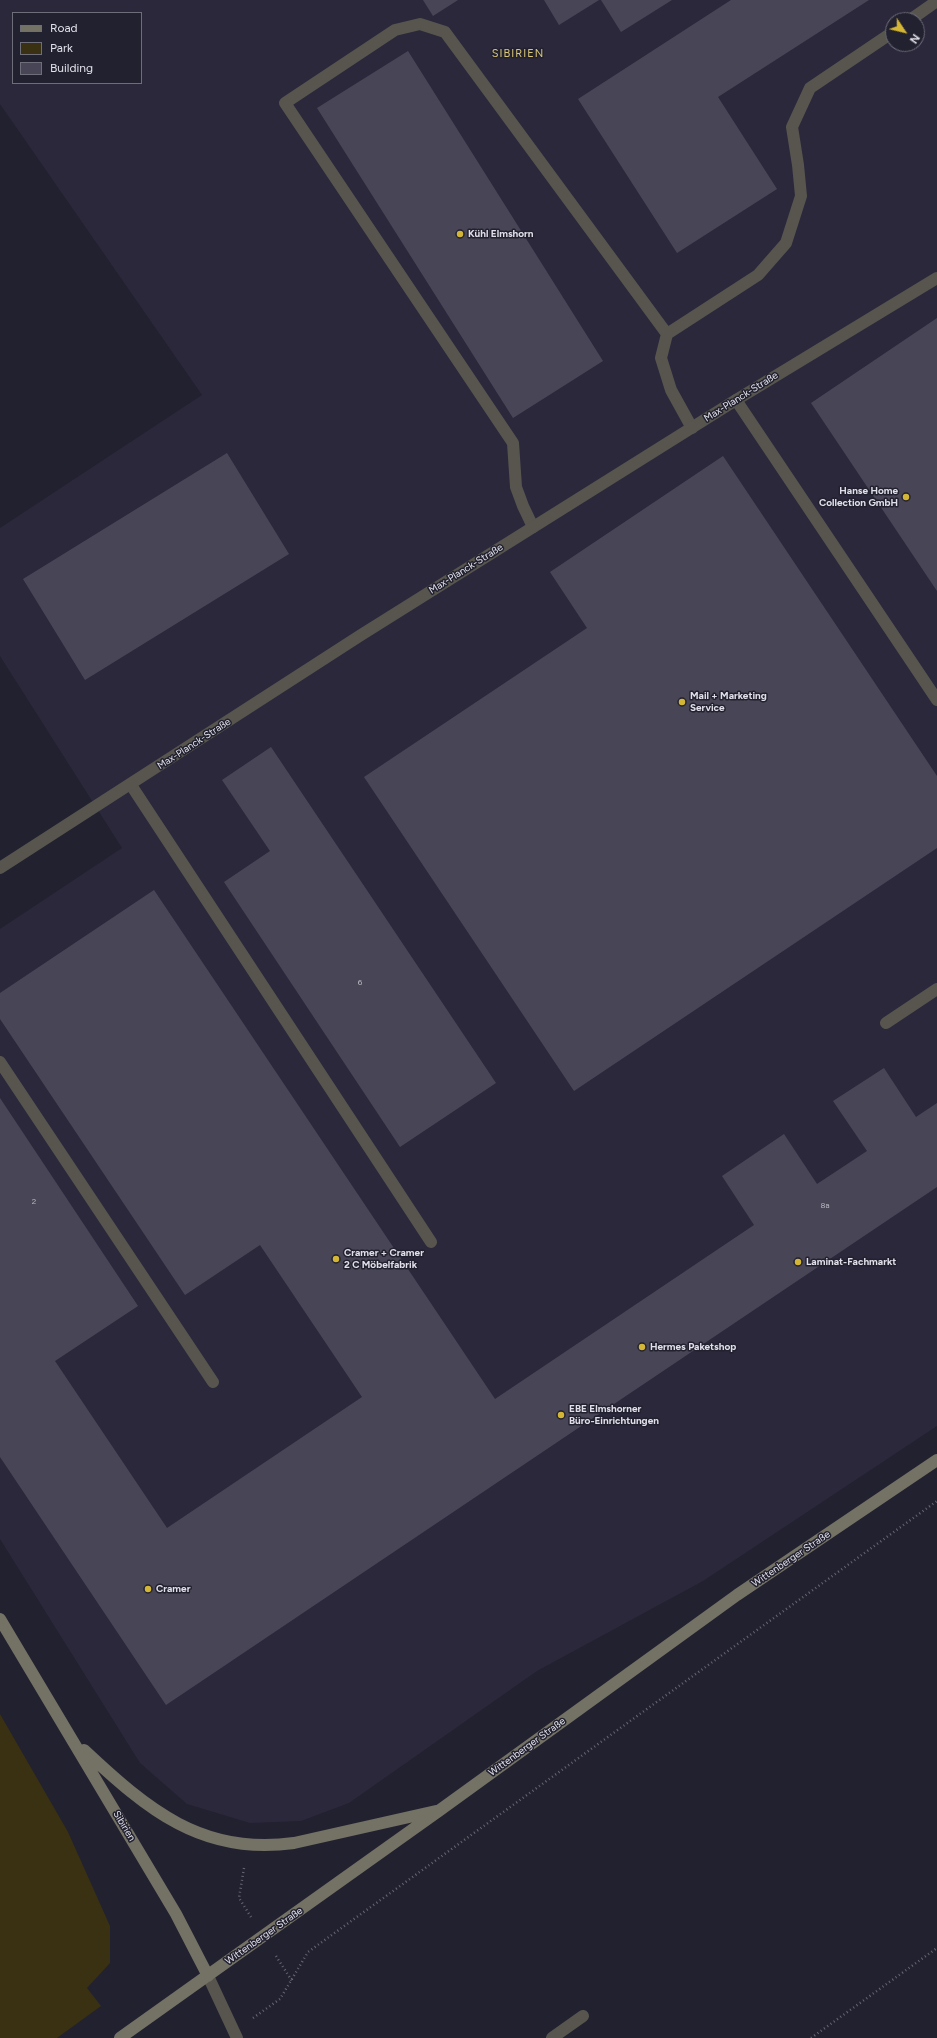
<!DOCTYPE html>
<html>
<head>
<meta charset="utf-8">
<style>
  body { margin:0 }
  #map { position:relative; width:937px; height:2038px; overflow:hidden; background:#22212f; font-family:Figtree,sans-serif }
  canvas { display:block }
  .legend { position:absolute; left:12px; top:12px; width:130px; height:72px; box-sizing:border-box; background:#22212f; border:1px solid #6e6d7a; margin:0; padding:5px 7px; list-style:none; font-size:12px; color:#e1e0ea }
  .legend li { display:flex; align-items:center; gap:8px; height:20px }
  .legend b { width:20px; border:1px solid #6e6d7a }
  .north { position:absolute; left:885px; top:12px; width:40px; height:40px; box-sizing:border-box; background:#22212f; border:1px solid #6e6d7a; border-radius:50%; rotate:125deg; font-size:11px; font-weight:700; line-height:16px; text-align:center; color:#e1e0ea }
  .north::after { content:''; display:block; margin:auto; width:14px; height:18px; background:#d3b635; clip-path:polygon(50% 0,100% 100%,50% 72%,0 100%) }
</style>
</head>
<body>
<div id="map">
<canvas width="937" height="2038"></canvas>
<ul class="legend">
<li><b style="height:5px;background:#747165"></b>Road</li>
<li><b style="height:11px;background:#393112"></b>Park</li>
<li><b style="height:11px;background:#484656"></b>Building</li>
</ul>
<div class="north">N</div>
</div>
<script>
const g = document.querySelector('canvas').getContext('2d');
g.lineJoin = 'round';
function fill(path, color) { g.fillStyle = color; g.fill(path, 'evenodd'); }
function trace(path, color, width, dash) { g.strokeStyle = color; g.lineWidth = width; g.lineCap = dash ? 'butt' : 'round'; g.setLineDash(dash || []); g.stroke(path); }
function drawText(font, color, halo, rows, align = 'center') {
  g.font = font + ' Figtree,sans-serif'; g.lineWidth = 3; g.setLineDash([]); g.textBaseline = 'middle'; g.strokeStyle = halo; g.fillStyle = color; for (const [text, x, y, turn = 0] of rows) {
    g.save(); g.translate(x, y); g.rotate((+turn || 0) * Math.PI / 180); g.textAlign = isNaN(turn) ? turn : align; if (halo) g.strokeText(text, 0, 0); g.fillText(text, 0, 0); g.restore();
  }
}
fill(new Path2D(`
  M 0,0 L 937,0 L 937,1426 L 703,1581 L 537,1671 L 349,1803 L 301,1821 L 250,1823 L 187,1804 L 140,1763 L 0,1539 L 0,929 L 122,848 L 0,656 L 0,528 L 202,395 L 0,104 ZM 13,13 L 141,13 L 141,83 L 13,83 ZM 893,20 L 917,20 L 917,44 L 893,44 Z`), '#2b283c');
fill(new Path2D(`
  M 0,1714 L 68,1832 L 110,1926 L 110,1963 L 87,1988 L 101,2006 L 57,2038 L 0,2038 Z`), '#393112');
fill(new Path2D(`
  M 423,0 L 458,0 L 433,16 Z
  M 544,0 L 599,0 L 559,25 Z
  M 601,0 L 672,0 L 621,32 Z
  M 731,0 L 869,0 L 718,97 L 777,189 L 677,253 L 578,99 Z
  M 408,51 L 603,361 L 513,418 L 317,108 Z
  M 937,318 L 937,591 L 811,403 Z
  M 227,453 L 289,554 L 85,680 L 23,579 Z
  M 723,456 L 937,776 L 937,848 L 574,1091 L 364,777 L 587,628 L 550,572 Z
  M 271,747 L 496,1083 L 400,1147 L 224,882 L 270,851 L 222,780 Z
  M 154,890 L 495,1399 L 754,1225 L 722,1176 L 784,1134 L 817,1184 L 867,1151 L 833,1101 L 884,1068 L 916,1117 L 937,1103 L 937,1187 L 166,1705 L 0,1457 L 0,1098 L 138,1306 L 55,1361 L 167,1528 L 362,1397 L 260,1245 L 185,1295 L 0,1019 L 0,993 Z`), '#484656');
trace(new Path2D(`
  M 244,1868 L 239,1898 L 251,1917
  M 276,1956 L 292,1981
  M 253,2018 L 280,1999 L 308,1952 L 937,1501
  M 811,2038 L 937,1948`), '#686773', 2.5, [1, 3]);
trace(new Path2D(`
  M 910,20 L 937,1
  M 736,400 L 937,700
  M 692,428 L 671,390 L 661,358 L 667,334 L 758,275 L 786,243 L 801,196 L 798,165 L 792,127 L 810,88 L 893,32
  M 533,527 L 523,506 L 516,487 L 513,443 L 285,103 L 395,30 L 420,24 L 445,32 L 667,334
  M 131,785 L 431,1242
  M 886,1023 L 937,989
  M 0,1062 L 213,1382`), '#57554e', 12);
trace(new Path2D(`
  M 0,868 L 361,635 L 736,400 L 937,278
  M 208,1976 L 237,2038
  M 552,2038 L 583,2016`), '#57554e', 12);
trace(new Path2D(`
  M 0,1619 L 176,1914 L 208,1976
  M 84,1750 C 147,1809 202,1856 294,1843 L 436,1811
  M 120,2038 L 440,1810 L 737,1595 L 937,1460`), '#747165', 12);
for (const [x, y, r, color] of [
  [460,234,4,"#d3b635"],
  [906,497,4,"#d3b635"],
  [682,702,4,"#d3b635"],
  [336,1259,4,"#d3b635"],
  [798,1262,4,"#d3b635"],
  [642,1347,4,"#d3b635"],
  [561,1415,4,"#d3b635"],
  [148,1589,4,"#d3b635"]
]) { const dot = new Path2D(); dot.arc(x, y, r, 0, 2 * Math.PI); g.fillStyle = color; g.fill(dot); trace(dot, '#22212f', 1.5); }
drawText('8px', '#bbbac5', null, [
  ["6",360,983],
  ["2",34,1202],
  ["8a",825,1206]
]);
drawText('bold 10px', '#e1e0ea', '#22212f', [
  ["Kühl Elmshorn",468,234],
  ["Hanse Home",898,491,"right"],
  ["Collection GmbH",898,503,"right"],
  ["Mail + Marketing",690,696],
  ["Service",690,708],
  ["Cramer + Cramer",344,1253],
  ["2 C Möbelfabrik",344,1265],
  ["Laminat-Fachmarkt",806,1262],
  ["Hermes Paketshop",650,1347],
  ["EBE Elmshorner",569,1409],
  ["Büro-Einrichtungen",569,1421],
  ["Cramer",156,1589]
], 'left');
drawText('10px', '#e1e0ea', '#22212f', [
  ["Max-Planck-Straße",741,397,-32],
  ["Max-Planck-Straße",466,569,-32],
  ["Max-Planck-Straße",194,744,-33],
  ["Wittenberger Straße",791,1559,-34],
  ["Wittenberger Straße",527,1747,-36],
  ["Sibirien",124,1826,59],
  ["Wittenberger Straße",264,1936,-35]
]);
g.letterSpacing = '1px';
drawText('11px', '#dac779', '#22212f', [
  ["SIBIRIEN",518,54]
]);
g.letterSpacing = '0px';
</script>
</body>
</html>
